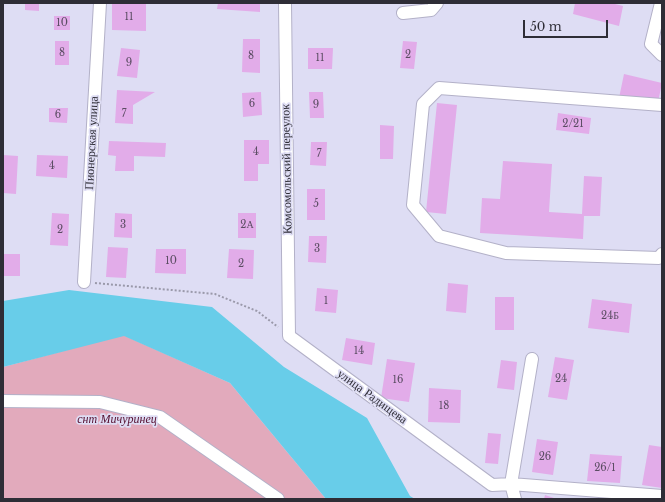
<!DOCTYPE html>
<html>
<head>
<meta charset="utf-8">
<style>
  body { margin:0 }
  #map { position:relative; width:665px; height:502px; overflow:hidden; background:#deddf4; font-family:"Libre Baskerville",serif }
  canvas { display:block }
  .frame { position:absolute; inset:0; border:4px solid #2e2d36; pointer-events:none }
  .scale { position:absolute; left:523px; top:20px; width:85px; height:18px; box-sizing:border-box; border:2px solid #2e2d36; border-top:0; padding-left:5px; font-size:12px; line-height:14px; white-space:nowrap; color:#2e2d36; -webkit-text-stroke:3px #deddf4; paint-order:stroke }
</style>
</head>
<body>
<div id="map">
<canvas width="665" height="502"></canvas>
<div class="frame"></div>
<div class="scale">50 m</div>
</div>
<script>
const g = document.querySelector('canvas').getContext('2d');
g.lineJoin = 'round';
function fill(path, color) { g.fillStyle = color; g.fill(path, 'evenodd'); }
function trace(path, color, width, dash) { g.strokeStyle = color; g.lineWidth = width; g.lineCap = dash ? 'butt' : 'round'; g.setLineDash(dash || []); g.stroke(path); }
function drawText(font, color, halo, rows, align = 'center') {
  g.font = font + ' "Libre Baskerville",serif'; g.lineWidth = 3.5; g.setLineDash([]); g.textBaseline = 'middle'; g.strokeStyle = halo; g.fillStyle = color; for (const [text, x, y, turn = 0] of rows) {
    g.save(); g.translate(x, y); g.rotate((+turn || 0) * Math.PI / 180); g.textAlign = isNaN(turn) ? turn : align; if (halo) g.strokeText(text, 0, 0); g.fillText(text, 0, 0); g.restore();
  }
}
fill(new Path2D(`
  M 123,335 L 230,383 L 326,499 L 3,499 L 3,367 Z`), '#e2aabc');
fill(new Path2D(`
  M 69,290 L 212,307 L 284,367 L 367,418 L 410,496 L 415,499 L 326,499 L 230,383 L 124,336 L 3,367 L 3,301 Z`), '#68cde9');
fill(new Path2D(`
  M 25,3 L 39,3 L 39,11 L 25,10 Z
  M 112,3 L 146,3 L 146,31 L 112,30 Z
  M 218,3 L 260,3 L 260,12 L 217,9 Z
  M 575,3 L 611,3 L 623,6 L 619,26 L 573,14 Z
  M 54,16 L 70,16 L 70,30 L 54,30 Z
  M 243,39 L 260,39 L 260,73 L 242,72 Z
  M 55,41 L 69,41 L 69,65 L 55,65 Z
  M 403,41 L 417,42 L 414,69 L 400,68 Z
  M 121,48 L 140,50 L 137,78 L 117,76 Z
  M 308,48 L 333,48 L 332,69 L 308,69 Z
  M 624,74 L 662,83 L 657,107 L 619,98 Z
  M 117,90 L 155,92 L 133,105 L 133,124 L 115,123 Z
  M 261,92 L 262,115 L 243,117 L 242,93 Z
  M 309,92 L 323,92 L 324,118 L 310,118 Z
  M 437,103 L 457,105 L 446,214 L 426,212 Z
  M 49,108 L 68,108 L 67,123 L 49,122 Z
  M 558,113 L 591,118 L 589,134 L 556,130 Z
  M 380,125 L 394,126 L 393,159 L 380,159 Z
  M 244,140 L 269,140 L 269,164 L 258,164 L 258,181 L 244,181 Z
  M 109,141 L 166,143 L 165,157 L 134,156 L 134,171 L 115,171 L 116,156 L 108,155 Z
  M 311,142 L 327,142 L 326,166 L 310,165 Z
  M 3,155 L 18,156 L 16,194 L 3,193 Z
  M 37,155 L 68,156 L 67,178 L 36,176 Z
  M 503,161 L 552,164 L 549,212 L 582,214 L 584,176 L 602,177 L 600,216 L 584,216 L 583,239 L 480,233 L 482,198 L 500,199 Z
  M 307,189 L 325,189 L 325,220 L 307,220 Z
  M 52,213 L 69,214 L 68,246 L 50,245 Z
  M 115,213 L 132,214 L 132,238 L 114,237 Z
  M 238,213 L 256,213 L 256,238 L 238,238 Z
  M 309,236 L 327,236 L 326,263 L 308,262 Z
  M 108,247 L 128,248 L 126,278 L 106,277 Z
  M 156,249 L 186,249 L 186,274 L 155,273 Z
  M 229,249 L 254,250 L 253,279 L 227,278 Z
  M 3,254 L 20,254 L 20,276 L 3,276 Z
  M 448,283 L 468,285 L 466,313 L 446,311 Z
  M 317,288 L 338,290 L 336,313 L 315,311 Z
  M 495,297 L 514,297 L 514,330 L 495,330 Z
  M 592,299 L 632,304 L 629,333 L 588,328 Z
  M 346,338 L 375,343 L 372,365 L 342,360 Z
  M 555,357 L 574,360 L 567,400 L 548,397 Z
  M 387,359 L 415,363 L 409,402 L 381,398 Z
  M 501,360 L 517,362 L 514,390 L 497,388 Z
  M 429,388 L 461,390 L 460,423 L 428,422 Z
  M 488,433 L 501,434 L 498,464 L 485,463 Z
  M 537,439 L 558,442 L 553,475 L 532,472 Z
  M 649,445 L 662,447 L 662,488 L 642,485 Z
  M 590,454 L 622,456 L 620,483 L 587,481 Z
  M 545,495 L 557,499 L 544,499 Z`), '#e2ace9');
const minor = new Path2D(`
  M 285,3 L 289,336 L 492,485 L 511,484 L 662,496
  M 661,3 L 651,44 L 662,55
  M 403,13 L 431,10 L 437,3
  M 662,105 L 439,88 L 423,104 L 413,205 L 439,236 L 506,253 L 659,258 L 662,254
  M 84,282 L 100,3
  M 3,401 L 100,402 L 160,417 L 278,499
  M 515,499 L 511,484 L 532,359`);
trace(minor, '#b3b1c8', 14);
trace(new Path2D(`
  M 95,283 L 215,294 L 257,311 L 278,327`), '#9a99aa', 2, [2, 2]);
trace(minor, '#fff', 12);
drawText('10px', '#5b4d63', null, [
  ["11",129,17],
  ["10",62,23],
  ["8",62,53],
  ["2",408,55],
  ["8",251,56],
  ["11",320,58],
  ["9",129,63],
  ["6",252,104],
  ["9",316,105],
  ["7",124,114],
  ["6",58,115],
  ["2/21",573,124],
  ["4",256,152],
  ["7",319,154],
  ["4",52,166],
  ["5",316,204],
  ["3",123,225],
  ["2А",247,225],
  ["2",60,230],
  ["3",317,249],
  ["10",171,261],
  ["2",241,264],
  ["1",326,301],
  ["24Б",610,316],
  ["14",359,351],
  ["24",561,379],
  ["16",398,380],
  ["18",444,406],
  ["26",545,457],
  ["26/1",605,468]
]);
drawText('12px', '#2e2d36', '#deddf4', [
  ["Пионерская улица",92,143,-87],
  ["Комсомольский переулок",287,169,-91],
  ["улица Радищева",372,397,36]
]);
drawText('italic 12px', '#550e2f', '#deddf4', [
  ["снт Мичуринец",117,420]
]);
</script>
</body>
</html>
